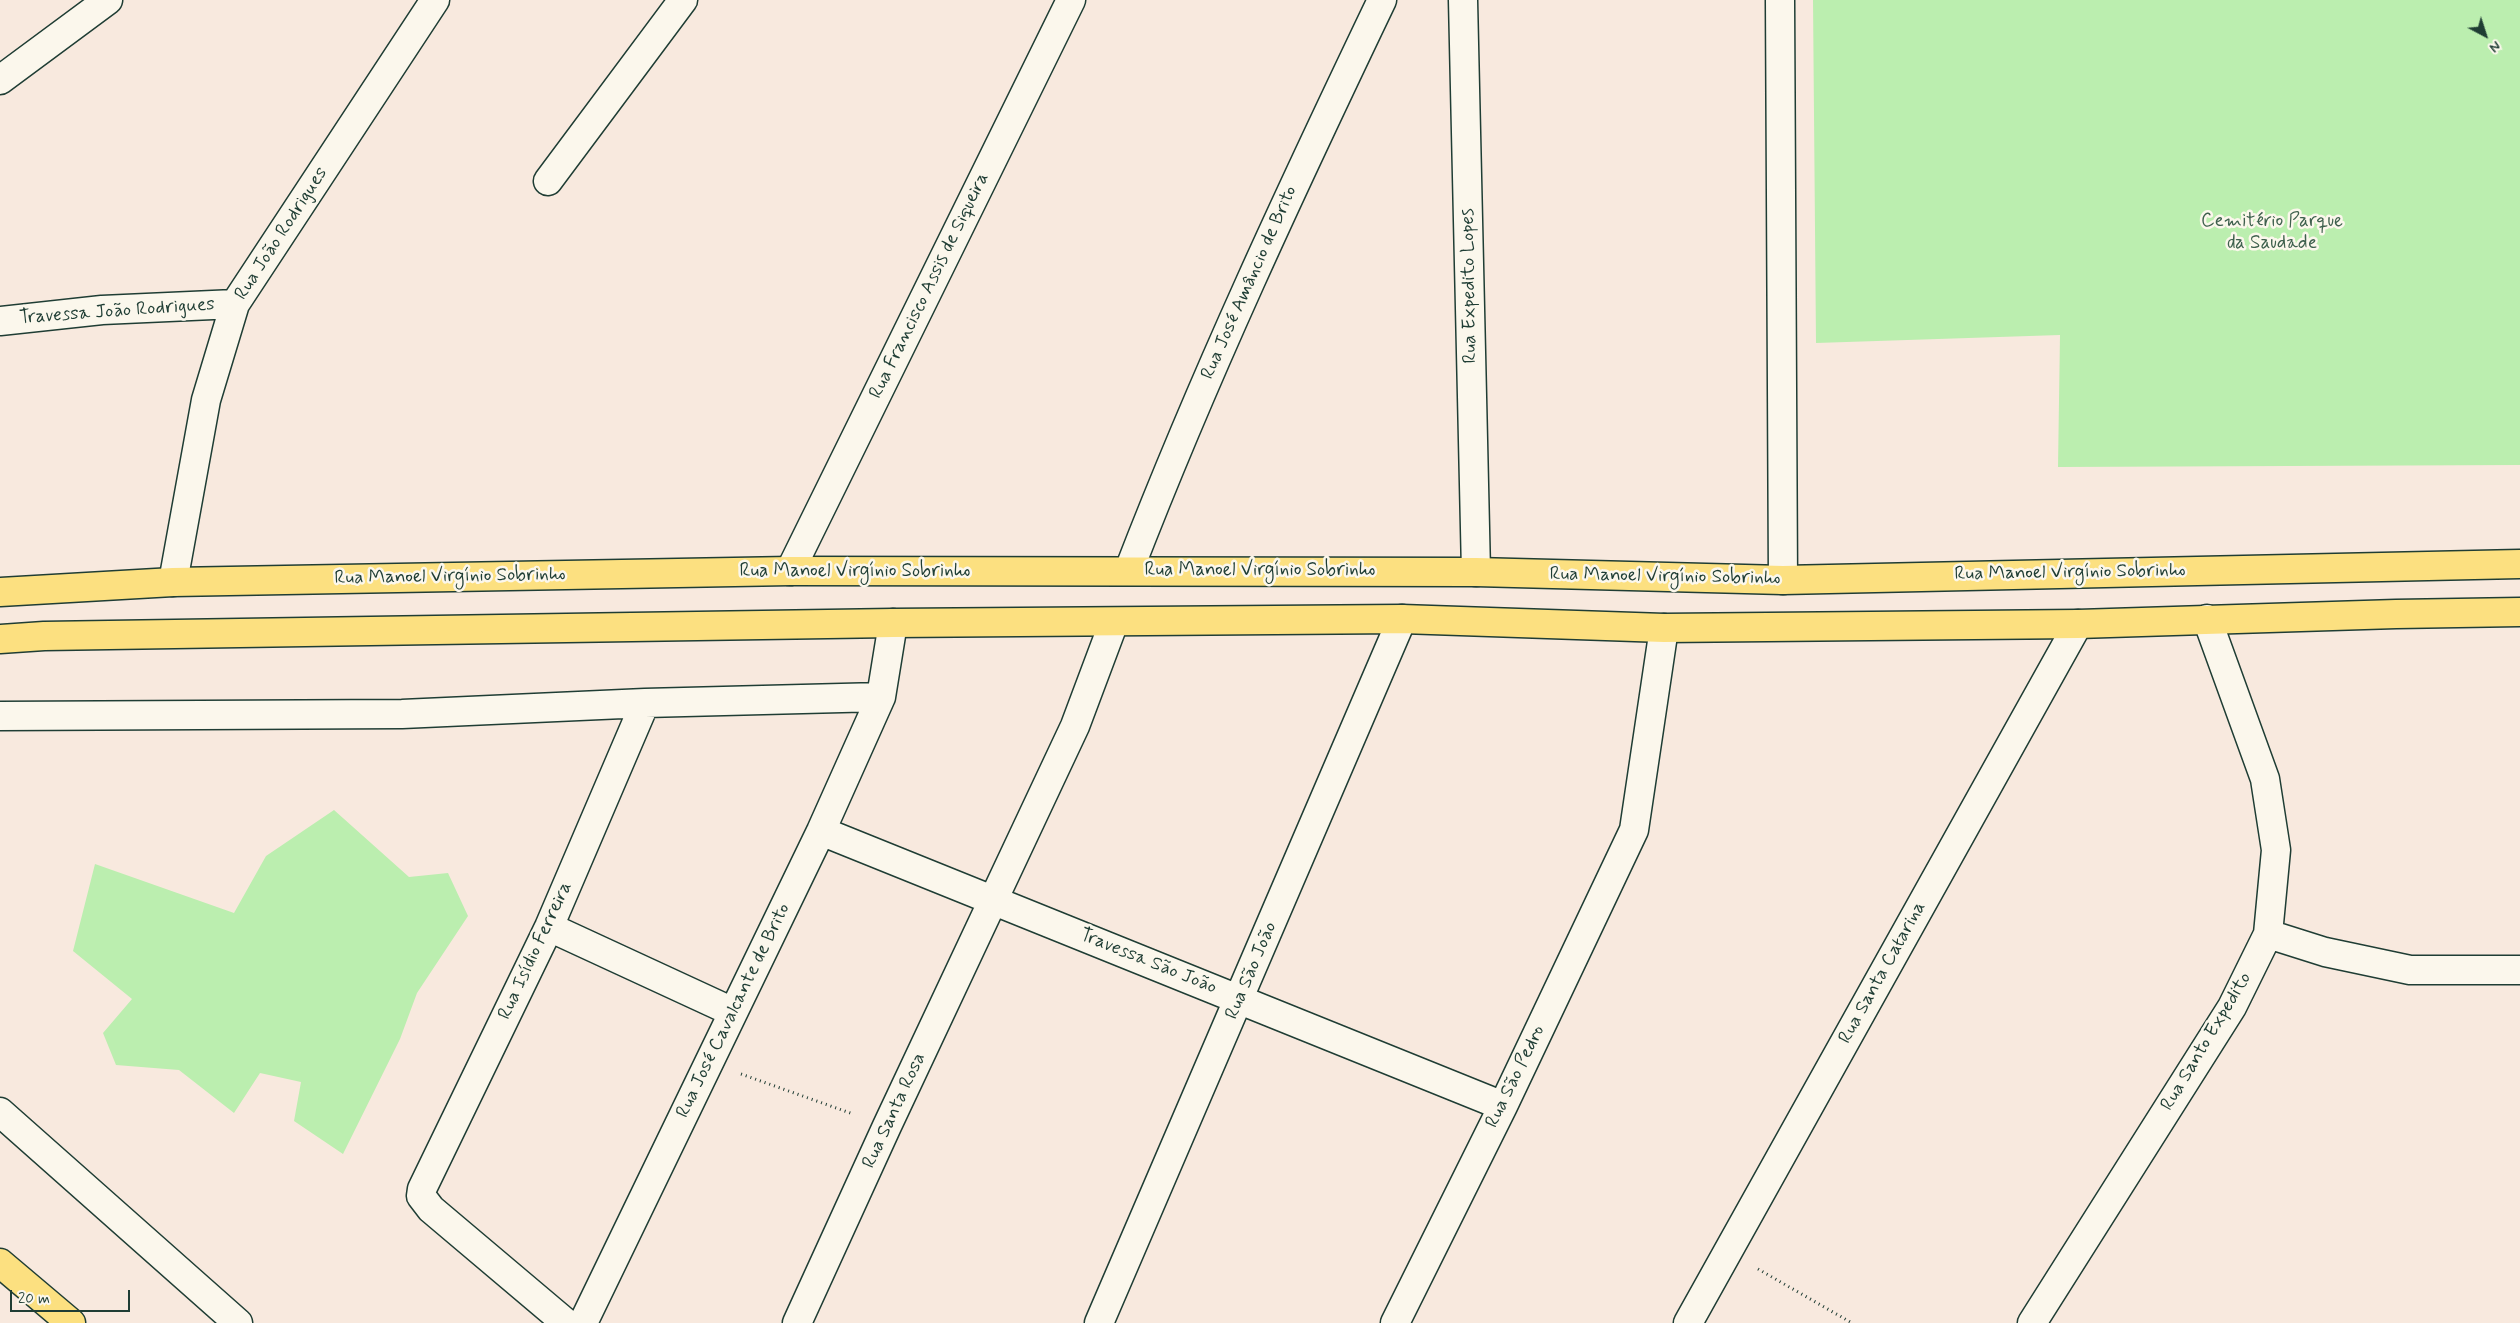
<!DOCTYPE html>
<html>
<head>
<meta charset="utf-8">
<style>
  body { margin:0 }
  #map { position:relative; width:2520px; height:1323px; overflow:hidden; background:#f8e9de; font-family:Mynerve,sans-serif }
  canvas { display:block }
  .north { position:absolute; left:2460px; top:10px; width:50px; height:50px; -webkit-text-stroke:4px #fbf7ec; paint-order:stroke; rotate:140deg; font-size:14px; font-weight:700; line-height:20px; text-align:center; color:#1f3d34 }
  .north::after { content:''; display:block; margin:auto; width:18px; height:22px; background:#1f3d34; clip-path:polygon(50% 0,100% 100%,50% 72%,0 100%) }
  .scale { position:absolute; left:10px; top:1290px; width:120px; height:22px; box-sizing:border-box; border:2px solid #1f3d34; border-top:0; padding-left:6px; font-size:15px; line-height:18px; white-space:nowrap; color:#1f3d34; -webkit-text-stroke:4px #fbf7ec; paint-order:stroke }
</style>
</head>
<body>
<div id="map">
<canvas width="2520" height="1323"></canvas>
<div class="north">N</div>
<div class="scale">20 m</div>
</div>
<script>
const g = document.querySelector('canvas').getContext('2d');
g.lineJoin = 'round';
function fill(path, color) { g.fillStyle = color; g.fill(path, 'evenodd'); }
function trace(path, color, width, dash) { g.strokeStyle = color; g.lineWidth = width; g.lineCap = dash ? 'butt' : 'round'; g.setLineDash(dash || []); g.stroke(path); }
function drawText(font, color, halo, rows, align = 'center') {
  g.font = font + ' Mynerve,sans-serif'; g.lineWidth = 5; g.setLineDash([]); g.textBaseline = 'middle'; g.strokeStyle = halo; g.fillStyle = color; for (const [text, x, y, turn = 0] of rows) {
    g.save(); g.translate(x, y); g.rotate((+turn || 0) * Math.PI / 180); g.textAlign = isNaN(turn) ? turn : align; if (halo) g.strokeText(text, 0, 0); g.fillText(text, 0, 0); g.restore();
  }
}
fill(new Path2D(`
  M 1813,0 L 2520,0 L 2520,465 L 2058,467 L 2060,335 L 1816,343 Z
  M 334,810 L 409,877 L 448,873 L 468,916 L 417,993 L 400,1039 L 343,1154 L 294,1121 L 301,1082 L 260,1073 L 234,1113 L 179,1070 L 116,1065 L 103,1033 L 132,999 L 73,951 L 95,864 L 234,913 L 266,856 Z`), '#bbeeaf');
const minor = new Path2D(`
  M 1463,0 L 1476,572
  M 1780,0 L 1783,580
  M 0,80 L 108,0
  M 548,181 L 683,0
  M 0,321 L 102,310 L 235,304
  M 1129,570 C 1204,376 1292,188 1382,0
  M 790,571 L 1071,0
  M 173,582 L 206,400 L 235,304 L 435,0
  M 0,716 L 402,714 L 645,703 L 881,697
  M 821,831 L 1503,1106
  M 549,927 L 733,1012
  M 2268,934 L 2325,952 L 2410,970 L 2520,970
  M 0,1112 L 238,1323
  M 566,1323 L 431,1209 L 421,1196 L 422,1189 L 549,927 L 645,703
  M 583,1323 L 821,831 L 881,697 L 893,623
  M 797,1323 L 887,1126 L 1075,726 L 1114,622
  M 1099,1323 L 1402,619
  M 1395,1323 L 1503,1106 L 1634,830 L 1664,628
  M 1688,1323 L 2078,624
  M 2032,1323 L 2232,1007 L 2268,934 L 2276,850 L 2265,779 L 2207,619`);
const major = new Path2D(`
  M 0,592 L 173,582 L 790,571 L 1476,572 L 1783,580 L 2520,564
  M 0,639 L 44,636 L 893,623 L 1402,619 L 1664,628 L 2078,624 L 2396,614 L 2520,612
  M 0,1263 L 71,1323`);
trace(minor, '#1f3d34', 31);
trace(major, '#1f3d34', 31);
trace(new Path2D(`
  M 741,1074 L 853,1114
  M 1758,1269 L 1852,1323`), '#1f3d34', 3, [1, 4]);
trace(minor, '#fbf7ec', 28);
trace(major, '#fce080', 28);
drawText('19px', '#3e604d', '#fbf7ec', [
  ["Cemitério Parque",2272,222],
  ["da Saudade",2272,244]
]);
drawText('19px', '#1f3d34', '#fbf7ec', [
  ["Rua João Rodrigues",282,234,-57],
  ["Rua José Amâncio de Brito",1250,283,-66],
  ["Rua Francisco Assis de Siqueira",930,286,-64],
  ["Rua Expedito Lopes",1470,286,-91],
  ["Travessa João Rodrigues",117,312,-4],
  ["Rua Manoel Virgínio Sobrinho",1260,571],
  ["Rua Manoel Virgínio Sobrinho",855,572],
  ["Rua Manoel Virgínio Sobrinho",2070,573,-1],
  ["Rua Manoel Virgínio Sobrinho",450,577,-1],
  ["Rua Manoel Virgínio Sobrinho",1665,577,1],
  ["Rua Isídio Ferreira",536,951,-65],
  ["Travessa São João",1148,962,22],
  ["Rua São João",1252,971,-67],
  ["Rua Santa Catarina",1883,973,-61],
  ["Rua José Cavalcante de Brito",734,1011,-64],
  ["Rua Santo Expedito",2207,1042,-59],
  ["Rua São Pedro",1516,1077,-64],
  ["Rua Santa Rosa",895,1111,-65]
]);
</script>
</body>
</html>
